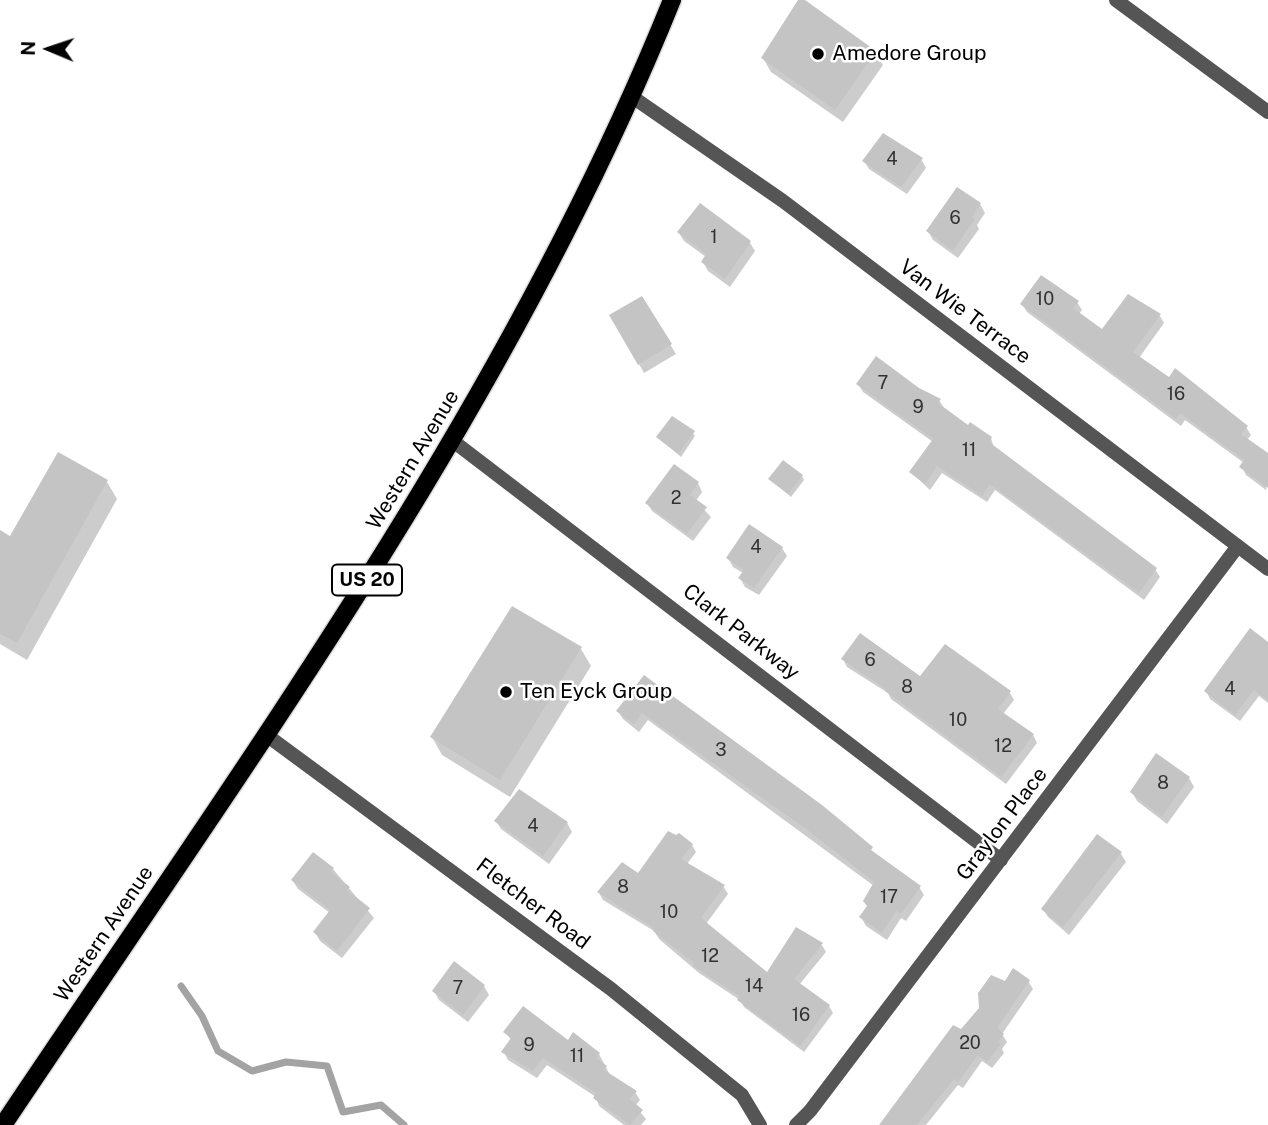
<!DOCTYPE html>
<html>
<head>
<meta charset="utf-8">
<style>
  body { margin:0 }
  #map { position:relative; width:1268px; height:1125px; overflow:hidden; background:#fff; font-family:"Public Sans",sans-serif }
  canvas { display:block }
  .north { position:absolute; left:14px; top:14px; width:70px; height:70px; -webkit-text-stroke:5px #fff; paint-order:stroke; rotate:272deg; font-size:19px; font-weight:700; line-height:28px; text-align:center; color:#000 }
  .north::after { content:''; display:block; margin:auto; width:24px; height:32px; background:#000; clip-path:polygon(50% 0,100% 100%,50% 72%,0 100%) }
</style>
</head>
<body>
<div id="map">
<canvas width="1268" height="1125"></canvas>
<div class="north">N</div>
</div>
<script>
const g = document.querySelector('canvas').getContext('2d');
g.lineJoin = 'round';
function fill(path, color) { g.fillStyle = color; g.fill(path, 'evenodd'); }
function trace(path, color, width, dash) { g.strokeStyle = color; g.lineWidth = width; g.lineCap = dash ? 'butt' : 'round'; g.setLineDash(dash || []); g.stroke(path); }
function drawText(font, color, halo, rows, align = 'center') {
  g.font = font + ' "Public Sans",sans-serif'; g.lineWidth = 5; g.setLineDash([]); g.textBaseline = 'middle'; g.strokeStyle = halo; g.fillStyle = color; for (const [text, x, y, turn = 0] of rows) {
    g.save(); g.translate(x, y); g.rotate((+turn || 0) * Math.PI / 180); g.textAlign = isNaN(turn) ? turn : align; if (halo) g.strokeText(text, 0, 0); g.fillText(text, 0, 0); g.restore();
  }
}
fill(new Path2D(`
  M 800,0 L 875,52 L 883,65 L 843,122 L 771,72 L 763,58 Z
  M 921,159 L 926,168 L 907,194 L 869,169 L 864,161 Z
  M 980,204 L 985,213 L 977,225 L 979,229 L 958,258 L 933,240 L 928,231 Z
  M 701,206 L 750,243 L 755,251 L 730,287 L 708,271 L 703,262 L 706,257 L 684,241 L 679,233 Z
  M 642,298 L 676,354 L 644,373 L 612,315 Z
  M 1077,302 L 1082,310 L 1079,314 L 1103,332 L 1160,316 L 1164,323 L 1139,358 L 1169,380 L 1176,370 L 1246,427 L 1251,435 L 1247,440 L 1268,455 L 1266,490 L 1246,475 L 1242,467 L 1244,463 L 1185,420 L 1181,426 L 1027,312 L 1022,304 Z
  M 858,384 L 918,390 L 939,400 L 944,408 L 969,427 L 991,438 L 994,448 L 1155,569 L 1160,577 L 1144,600 L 995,490 L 987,502 L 942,473 L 930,490 L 911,472 L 933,442 L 863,392 Z
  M 693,433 L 695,436 L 681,457 L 658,437 Z
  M 802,476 L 804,480 L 791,497 L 770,479 Z
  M 107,482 L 117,499 L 27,660 L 0,644 L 0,532 L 11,539 Z
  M 698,483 L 702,492 L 696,501 L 711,517 L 693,541 L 652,511 L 647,503 Z
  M 782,548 L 787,556 L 759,595 L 745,587 L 740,578 L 743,573 L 733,567 L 728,558 Z
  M 1268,645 L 1268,703 L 1259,696 L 1240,721 L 1210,699 L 1206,691 Z
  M 945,646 L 1010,693 L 1014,700 L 1003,714 L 1033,735 L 1037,743 L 1006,784 L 891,699 L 888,693 L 847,667 L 843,659 L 921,679 Z
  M 581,649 L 591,666 L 510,797 L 442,755 L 432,737 Z
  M 644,677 L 919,887 L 924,895 L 906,921 L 901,918 L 887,940 L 866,926 L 861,917 L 869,907 L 874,886 L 648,720 L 639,732 L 623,719 L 618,711 Z
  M 1189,778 L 1194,787 L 1167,824 L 1137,801 L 1132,792 Z
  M 496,821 L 567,823 L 572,832 L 549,864 L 501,829 Z
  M 1097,836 L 1121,854 L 1126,862 L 1069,935 L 1048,917 L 1043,909 Z
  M 692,845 L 696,852 L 687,864 L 723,886 L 728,894 L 706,924 L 767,975 L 822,945 L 826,952 L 799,985 L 829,1006 L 833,1013 L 804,1052 L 744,1007 L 740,1000 L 699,973 L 659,939 L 654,931 L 603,900 L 599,893 L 638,876 Z
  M 333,869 L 374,918 L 342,958 L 320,941 L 315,932 L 330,913 L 298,889 L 293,881 Z
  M 1028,981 L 1033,989 L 1002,1034 L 1007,1042 L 1002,1049 L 1004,1053 L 992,1068 L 982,1061 L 963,1088 L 958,1085 L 926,1125 L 881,1125 L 1006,983 Z
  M 484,986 L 489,995 L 468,1022 L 439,1000 L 434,991 Z
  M 505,1032 L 568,1042 L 599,1054 L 610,1075 L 635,1092 L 640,1100 L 635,1106 L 646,1119 L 641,1125 L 624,1125 L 599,1106 L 596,1097 L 547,1065 L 537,1078 L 508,1060 L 504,1052 L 512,1041 Z`), '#0003');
trace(new Path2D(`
  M 181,986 L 202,1016 L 218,1051 L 252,1071 L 286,1062 L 327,1066 L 343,1112 L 381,1105 L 404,1125`), '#a3a3a3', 7);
fill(new Path2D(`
  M 798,0 L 805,0 L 876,51 L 835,110 L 761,58 Z
  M 883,133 L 923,158 L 901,187 L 862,161 Z
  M 957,187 L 981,203 L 972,217 L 975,219 L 953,251 L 926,231 Z
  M 700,203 L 751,241 L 725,279 L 701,262 L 706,254 L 677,232 Z
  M 1041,275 L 1079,301 L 1073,308 L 1102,329 L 1128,294 L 1161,314 L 1133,352 L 1169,377 L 1175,368 L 1248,426 L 1241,434 L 1268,453 L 1268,488 L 1239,467 L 1244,460 L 1180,413 L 1176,419 L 1020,304 Z
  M 642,296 L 672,344 L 638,365 L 609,315 Z
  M 876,356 L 919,388 L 941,399 L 938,403 L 968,425 L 970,422 L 992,437 L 989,442 L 1157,568 L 1139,593 L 990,484 L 982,496 L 937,466 L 925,484 L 909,472 L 933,439 L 856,384 Z
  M 672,416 L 695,431 L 678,454 L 656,437 Z
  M 58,452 L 108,480 L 17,643 L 0,634 L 0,530 L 10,536 Z
  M 783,460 L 803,475 L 788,494 L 768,479 Z
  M 674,464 L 699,482 L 690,495 L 707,507 L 687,534 L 645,503 Z
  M 749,524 L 783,547 L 754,588 L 738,578 L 744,570 L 726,558 Z
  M 512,606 L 582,647 L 500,780 L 430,737 Z
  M 1250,628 L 1268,642 L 1268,701 L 1254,690 L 1235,715 L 1204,691 Z
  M 860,633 L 920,676 L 945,644 L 1011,691 L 998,709 L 1034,734 L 1001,777 L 885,691 L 886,689 L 841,659 Z
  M 644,675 L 822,805 L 873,847 L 871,850 L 921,886 L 901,914 L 896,911 L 882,933 L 859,917 L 867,906 L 863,901 L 874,882 L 806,829 L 642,713 L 634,724 L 616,711 Z
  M 1156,753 L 1190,777 L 1162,817 L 1130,792 Z
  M 519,789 L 568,822 L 543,856 L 494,821 Z
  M 668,831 L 676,835 L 679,833 L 693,844 L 681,859 L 725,885 L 701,918 L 767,972 L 796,927 L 823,943 L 794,979 L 830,1005 L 800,1046 L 737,1000 L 739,996 L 693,966 L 694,963 L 653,931 L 654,928 L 597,892 L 622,862 L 638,873 Z
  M 1097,834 L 1122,852 L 1063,927 L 1041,909 Z
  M 313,852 L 334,868 L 331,872 L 350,887 L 347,890 L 370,908 L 337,951 L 313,932 L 330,910 L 291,880 Z
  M 454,961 L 485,985 L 463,1015 L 432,991 Z
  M 1013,968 L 1030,980 L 997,1028 L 1004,1034 L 998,1042 L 1001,1044 L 987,1062 L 978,1055 L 958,1082 L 954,1079 L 917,1125 L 879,1125 L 953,1025 L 961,1029 L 979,1008 L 978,993 L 991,975 L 1005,981 Z
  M 523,1006 L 568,1040 L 573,1032 L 600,1053 L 596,1058 L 607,1066 L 604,1070 L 637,1091 L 630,1099 L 643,1110 L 630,1125 L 593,1098 L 596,1093 L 543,1058 L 533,1071 L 501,1052 L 511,1038 L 503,1032 Z`), '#c4c4c4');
const primary = new Path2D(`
  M 3,1125 C 245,763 508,407 672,0`);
trace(primary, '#dbdbdb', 21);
trace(new Path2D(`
  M 1116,0 L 1268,112
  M 631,96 L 783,201 L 1268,569
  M 453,441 L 1001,860
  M 265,734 L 611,989 L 742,1095 L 760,1125
  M 796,1125 L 810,1111 L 1238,546`), '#555', 14);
trace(primary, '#000', 18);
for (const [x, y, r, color] of [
  [818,54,7,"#000"],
  [506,692,7,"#000"]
]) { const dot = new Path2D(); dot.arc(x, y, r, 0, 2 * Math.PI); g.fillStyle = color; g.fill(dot); trace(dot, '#fff', 2.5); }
drawText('18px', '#313131', null, [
  ["4",892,159],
  ["6",955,218],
  ["1",714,237],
  ["10",1045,299],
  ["7",883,383],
  ["16",1176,394],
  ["9",918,407],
  ["11",969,450],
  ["2",676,498],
  ["4",756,547],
  ["6",870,660],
  ["8",907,687],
  ["4",1230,689],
  ["10",958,720],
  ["12",1003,746],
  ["3",721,750],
  ["8",1163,783],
  ["4",533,826],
  ["8",623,887],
  ["17",889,897],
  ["10",669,912],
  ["12",710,956],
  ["14",754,986],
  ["7",458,988],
  ["16",801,1015],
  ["20",970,1043],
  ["9",529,1045],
  ["11",577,1056]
]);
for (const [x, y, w] of [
  [367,580,70]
]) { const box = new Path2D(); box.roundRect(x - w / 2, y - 15.5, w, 31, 5); g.fillStyle = '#fff'; g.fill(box); trace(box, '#000', 2); }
drawText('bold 19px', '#000', null, [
  ["US 20",367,580]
]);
drawText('21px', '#000', '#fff', [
  ["Amedore Group",832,54],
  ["Ten Eyck Group",520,692]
], 'left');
drawText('21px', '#000', '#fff', [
  ["Van Wie Terrace",965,312,37],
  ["Western Avenue",413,460,-59],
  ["Clark Parkway",741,632,38],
  ["Graylon Place",1002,824,-53],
  ["Fletcher Road",533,904,37],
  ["Western Avenue",104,934,-56]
]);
</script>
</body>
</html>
